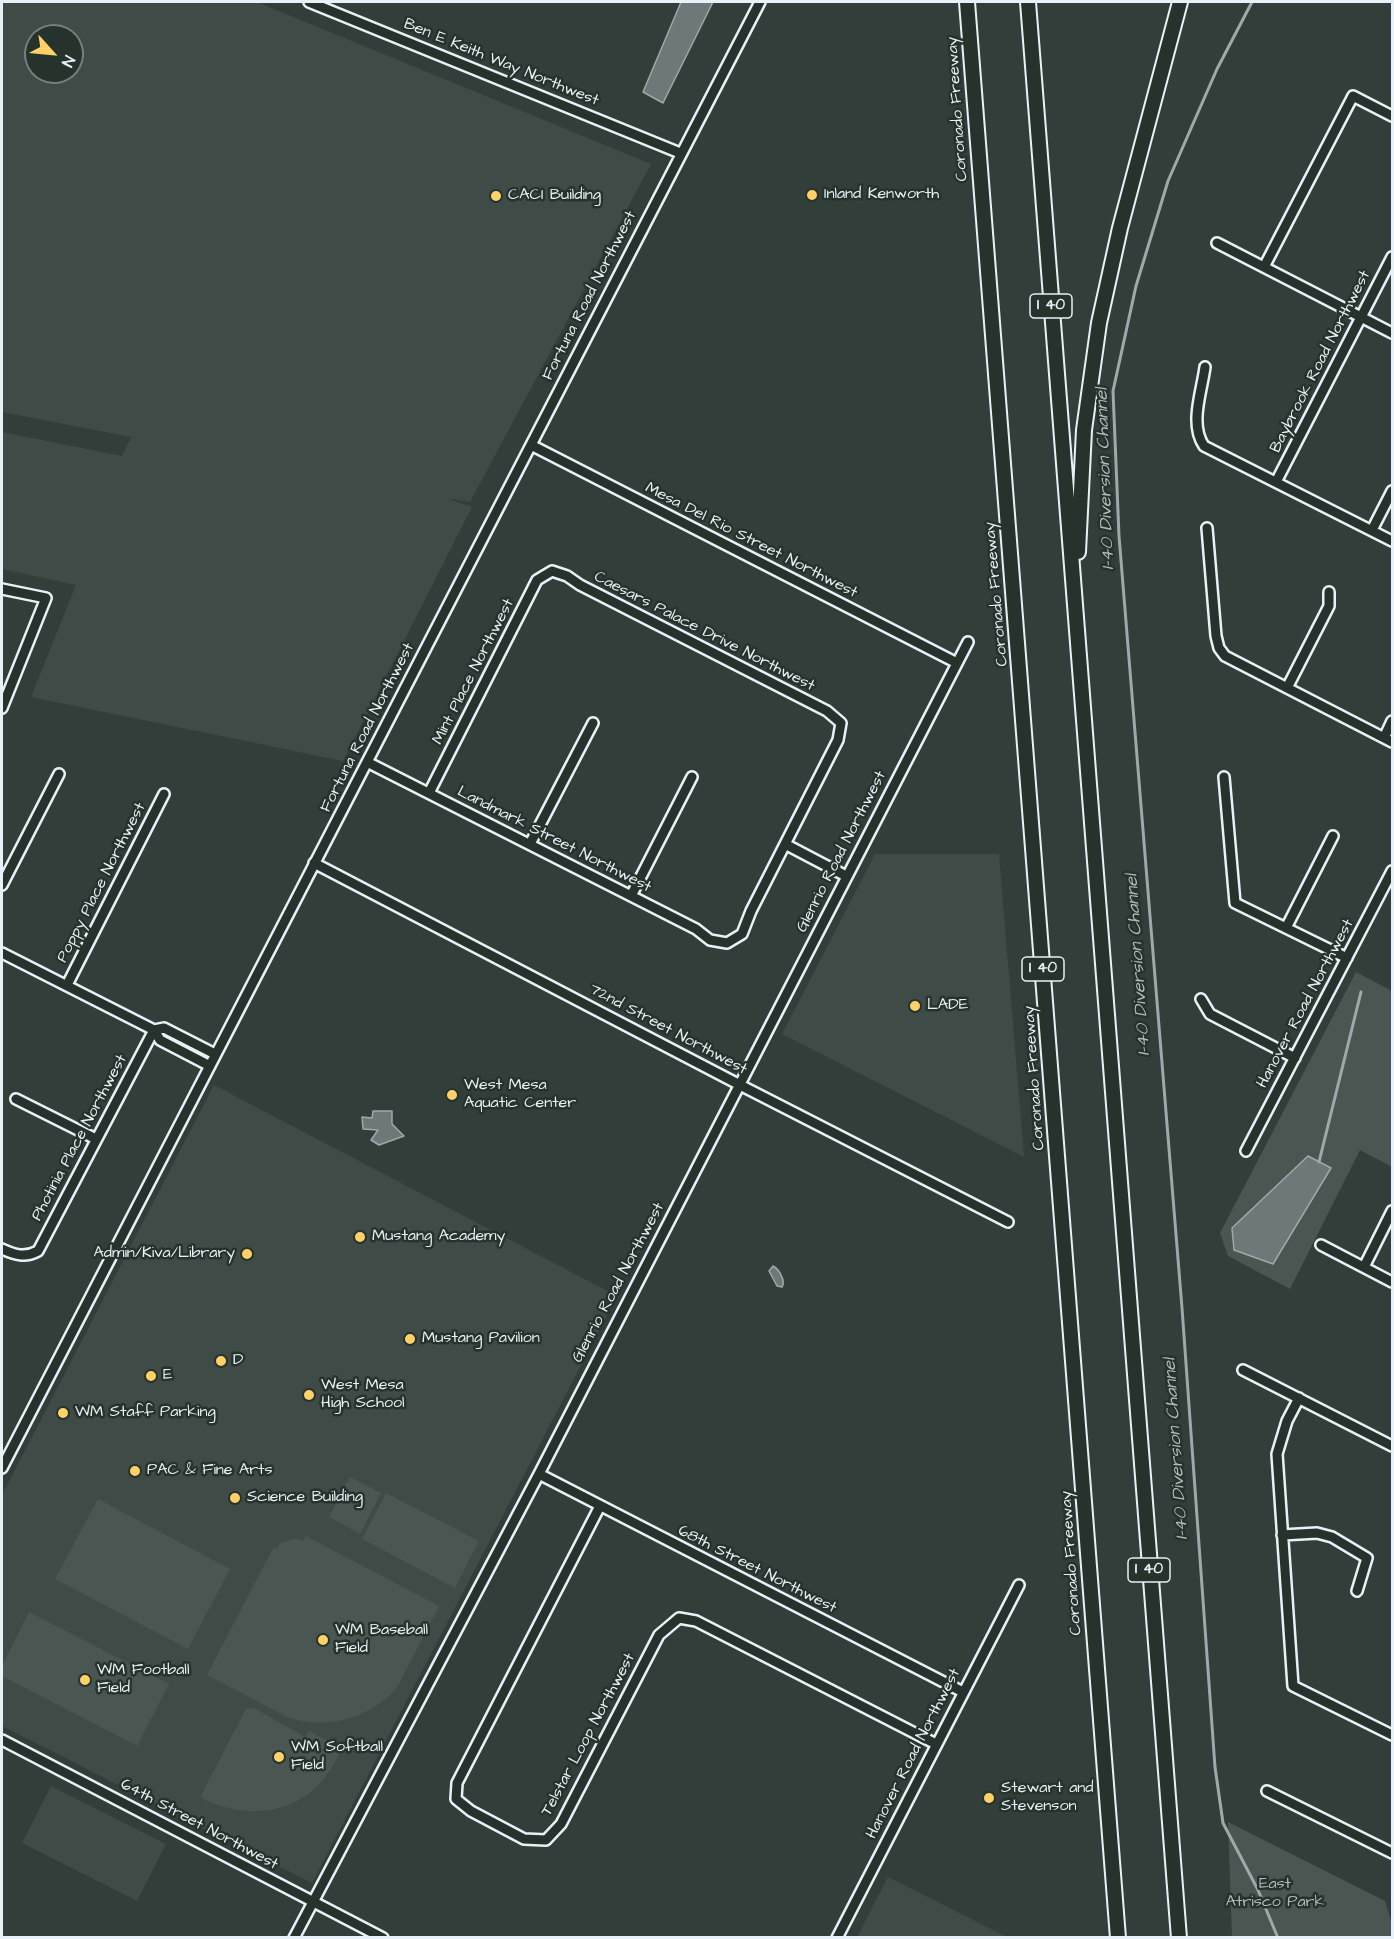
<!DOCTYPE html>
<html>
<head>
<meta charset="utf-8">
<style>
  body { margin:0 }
  #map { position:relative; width:1394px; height:1939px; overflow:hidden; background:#323e39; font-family:"Architects Daughter",sans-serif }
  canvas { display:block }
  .frame { position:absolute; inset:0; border:3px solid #e8f1f8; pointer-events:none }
  .north { position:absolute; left:24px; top:24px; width:60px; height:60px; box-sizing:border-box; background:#26332d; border:2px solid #747f7e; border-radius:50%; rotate:117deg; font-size:16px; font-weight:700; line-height:24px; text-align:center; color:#e8f1f8 }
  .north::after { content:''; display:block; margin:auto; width:21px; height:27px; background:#ffd166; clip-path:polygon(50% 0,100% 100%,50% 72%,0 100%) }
</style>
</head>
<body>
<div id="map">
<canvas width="1394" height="1939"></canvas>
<div class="frame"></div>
<div class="north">N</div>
</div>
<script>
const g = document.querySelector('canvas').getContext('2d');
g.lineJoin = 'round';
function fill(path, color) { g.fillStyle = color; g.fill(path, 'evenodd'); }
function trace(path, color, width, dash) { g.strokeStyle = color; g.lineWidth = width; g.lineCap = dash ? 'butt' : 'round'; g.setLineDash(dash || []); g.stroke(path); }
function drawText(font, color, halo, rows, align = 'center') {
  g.font = font + ' "Architects Daughter",sans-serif'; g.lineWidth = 5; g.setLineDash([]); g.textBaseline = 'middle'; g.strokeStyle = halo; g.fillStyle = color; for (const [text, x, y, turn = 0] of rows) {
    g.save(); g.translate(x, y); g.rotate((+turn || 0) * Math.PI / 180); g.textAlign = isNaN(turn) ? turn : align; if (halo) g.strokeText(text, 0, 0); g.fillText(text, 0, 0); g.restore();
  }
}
fill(new Path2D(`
  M 2,2 L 257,2 L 651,164 L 470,502 L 446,498 L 472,507 L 343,761 L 31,697 L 76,585 L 2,569 L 2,432 L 122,456 L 131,437 L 2,412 ZM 36,36 L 72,36 L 72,72 L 36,72 Z
  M 875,854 L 999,854 L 1024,1157 L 782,1034 Z
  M 214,1085 L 617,1296 L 312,1883 L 2,1726 L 2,1495 Z
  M 51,1786 L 166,1844 L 137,1901 L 22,1843 Z
  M 888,1877 L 1007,1937 L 857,1937 Z`), '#3f4b46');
fill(new Path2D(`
  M 1356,972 L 1392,991 L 1392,1167 L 1360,1150 L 1290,1289 L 1228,1256 L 1220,1233 Z
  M 350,1477 L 381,1493 L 360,1534 L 329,1517 Z
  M 386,1493 L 479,1541 L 455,1588 L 362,1539 Z
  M 98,1499 L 230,1569 L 188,1649 L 55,1579 Z
  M 306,1536 L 439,1606 L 398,1686 C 373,1718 325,1731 287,1717 L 207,1675 L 273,1548 L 277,1549 L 280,1543 L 296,1538 L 303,1541 Z
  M 29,1612 L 169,1684 L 137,1746 L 2,1676 L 2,1666 Z
  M 254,1708 L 305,1737 L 309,1731 L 342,1748 C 337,1759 331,1770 323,1780 C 292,1817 240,1819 200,1797 L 246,1709 Z
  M 1228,1822 L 1385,1901 L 1392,1924 L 1392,1937 L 1232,1937 Z`), '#495651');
const water = new Path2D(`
  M 681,2 L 713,2 L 663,103 L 643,92 Z
  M 373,1111 L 392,1111 L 392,1124 L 404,1136 L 379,1145 L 371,1140 L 378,1130 L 363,1129 L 362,1117 L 372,1118 Z
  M 1308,1156 L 1331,1168 L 1273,1264 L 1234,1250 L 1232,1228 Z
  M 773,1266 C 779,1269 786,1281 782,1287 L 777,1286 L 769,1271 Z`);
fill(water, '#6d7978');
trace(water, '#9ea9ab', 1.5);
trace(new Path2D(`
  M 1252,2 L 1217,69 L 1168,181 L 1136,286 L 1113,391 L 1119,536 L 1182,1308 L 1215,1767 L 1223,1823 L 1258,1890 L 1278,1938
  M 1319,1162 L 1361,992`), '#9ea9ab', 3);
const minor = new Path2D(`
  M 309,2 L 680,153
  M 1217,243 L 1392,333
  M 1264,267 L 1353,96 L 1392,116
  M 1205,367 C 1202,391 1189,424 1204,446 L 1392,541
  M 531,445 L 957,663
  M 1276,482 L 1392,257
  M 1207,528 L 1216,636 L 1219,648 L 1225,656 L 1392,742
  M 1372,530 L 1392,491
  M 2,589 L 46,598 L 2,708
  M 1287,688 L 1329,606 L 1329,592
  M 1384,738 L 1392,721
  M 367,762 L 696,929 L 710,940 L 727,943 L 742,934 L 751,911 L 838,740 L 841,723 L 827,711 L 580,585 L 567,576 L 552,571 L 537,580 L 429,793
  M 1224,777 L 1235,903 L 1347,958
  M 530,844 L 593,723
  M 785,844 L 846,876
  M 314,863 L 740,1085 L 1008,1222
  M 2,885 L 59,774
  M 631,896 L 692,777
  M 1286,928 L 1333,836
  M 2,953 L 154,1030 L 160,1040 L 210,1066
  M 67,985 L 164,794
  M 1201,999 L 1210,1014 L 1295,1058
  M 154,1030 L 164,1028 L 215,1054
  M 16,1099 L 96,1139
  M 1246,1151 L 1392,871
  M 1321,1245 L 1392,1282
  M 2,1249 C 15,1255 25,1258 38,1251 L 154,1030
  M 1364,1267 L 1392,1211
  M 1243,1370 L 1392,1446
  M 1299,1398 L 1287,1421 L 1277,1454 L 1293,1686 L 1392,1735
  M 2,1468 L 760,2
  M 539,1474 L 963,1692
  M 600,1506 L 457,1783 L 456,1799 L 471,1811 L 524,1839 L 546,1840 L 561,1824 L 659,1635 L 679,1618 L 696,1621 L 936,1744
  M 1282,1535 L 1317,1533 L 1332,1537 L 1367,1558 L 1357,1591
  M 2,1740 L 383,1938
  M 1267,1791 L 1392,1853
  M 294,1938 L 539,1474 L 968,642
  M 837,1938 L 1019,1585`);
const highway = new Path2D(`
  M 967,2 L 1118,1938
  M 1028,2 L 1179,1938
  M 1078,552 L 1084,430 L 1099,323 L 1120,228 L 1180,2`);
trace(minor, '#e8f1f8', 14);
trace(highway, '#e8f1f8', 18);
trace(minor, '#26332d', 9);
trace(highway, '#26332d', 14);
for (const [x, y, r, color] of [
  [812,195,6,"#ffd166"],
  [496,196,6,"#ffd166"],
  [915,1006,6,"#ffd166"],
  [452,1095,6,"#ffd166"],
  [360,1237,6,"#ffd166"],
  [247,1254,6,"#ffd166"],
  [410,1339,6,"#ffd166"],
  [221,1361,6,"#ffd166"],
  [151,1376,6,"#ffd166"],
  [309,1395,6,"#ffd166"],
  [63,1413,6,"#ffd166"],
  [135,1471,6,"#ffd166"],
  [235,1498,6,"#ffd166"],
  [323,1640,6,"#ffd166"],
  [85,1680,6,"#ffd166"],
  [279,1757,6,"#ffd166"],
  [989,1798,6,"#ffd166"]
]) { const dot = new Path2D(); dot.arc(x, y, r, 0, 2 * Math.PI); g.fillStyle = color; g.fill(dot); trace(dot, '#26332d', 2); }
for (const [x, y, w] of [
  [1051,306,42],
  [1043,969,42],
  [1149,1570,42]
]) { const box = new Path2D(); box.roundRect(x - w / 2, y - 12, w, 24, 4.5); g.fillStyle = '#26332d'; g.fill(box); trace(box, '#e8f1f8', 1.5); }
drawText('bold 15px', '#e8f1f8', null, [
  ["I 40",1051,306],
  ["I 40",1043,969],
  ["I 40",1149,1570]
]);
drawText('16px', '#e8f1f8', '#26332d', [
  ["Ben E Keith Way Northwest",501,63,22],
  ["Coronado Freeway",958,109,-94],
  ["Fortuna Road Northwest",590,296,-63],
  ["Baybrook Road Northwest",1321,362,-63],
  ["Mesa Del Rio Street Northwest",751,541,27],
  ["Coronado Freeway",997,594,-95],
  ["Caesars Palace Drive Northwest",704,632,27],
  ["Mint Place Northwest",474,672,-63],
  ["Fortuna Road Northwest",368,728,-63],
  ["Landmark Street Northwest",554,840,27],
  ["Glenrio Road Northwest",842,852,-63],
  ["Poppy Place Northwest",102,883,-63],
  ["Hanover Road Northwest",1306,1004,-62],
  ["72nd Street Northwest",668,1030,28],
  ["Coronado Freeway",1035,1078,-94],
  ["Photinia Place Northwest",80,1138,-62],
  ["Glenrio Road Northwest",619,1283,-62],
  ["Coronado Freeway",1072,1563,-94],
  ["68th Street Northwest",757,1570,27],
  ["Telstar Loop Northwest",589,1735,-62],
  ["Hanover Road Northwest",914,1754,-63],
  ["64th Street Northwest",199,1825,28]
]);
drawText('16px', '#e8f1f8', '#26332d', [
  ["Inland Kenworth",824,195],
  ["CACI Building",508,196],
  ["LADE",927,1006],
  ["West Mesa",464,1086],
  ["Aquatic Center",464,1104],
  ["Mustang Academy",372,1237],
  ["Admin/Kiva/Library",235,1254,"right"],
  ["Mustang Pavilion",422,1339],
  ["D",233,1361],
  ["E",163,1376],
  ["West Mesa",321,1386],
  ["High School",321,1404],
  ["WM Staff Parking",75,1413],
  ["PAC & Fine Arts",147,1471],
  ["Science Building",247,1498],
  ["WM Baseball",335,1631],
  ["Field",335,1649],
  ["WM Football",97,1671],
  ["Field",97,1689],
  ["WM Softball",291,1748],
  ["Field",291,1766],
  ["Stewart and",1001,1789],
  ["Stevenson",1001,1807]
], 'left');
drawText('16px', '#b0bbbe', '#26332d', [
  ["East",1275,1885],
  ["Atrisco Park",1275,1903]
]);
drawText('italic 18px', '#b1bbbe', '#26332d', [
  ["I-40 Diversion Channel",1106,479,-92],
  ["I-40 Diversion Channel",1139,965,-94],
  ["I-40 Diversion Channel",1177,1449,-94]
]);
</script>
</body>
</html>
